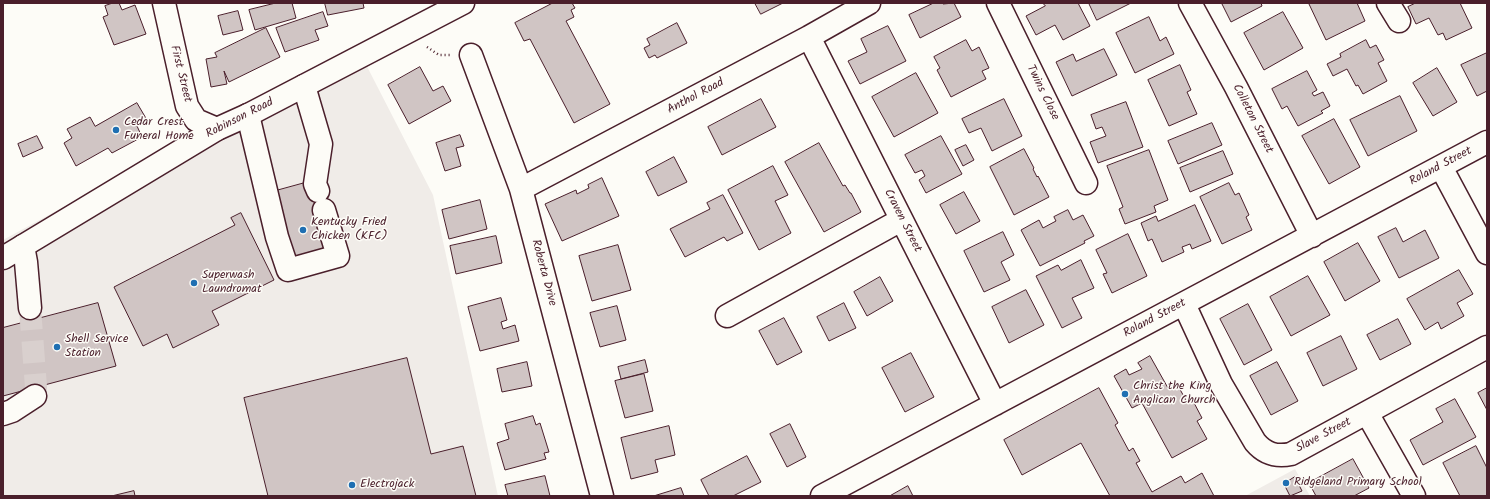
<!DOCTYPE html>
<html>
<head>
<meta charset="utf-8">
<style>
  body { margin:0 }
  #map { position:relative; width:1490px; height:499px; overflow:hidden; background:#fdfcf7; font-family:Kalam,sans-serif }
  canvas { display:block }
  .frame { position:absolute; inset:0; border:4px solid #4a1f2b; pointer-events:none }
</style>
</head>
<body>
<div id="map">
<canvas width="1490" height="499"></canvas>
<div class="frame"></div>
</div>
<script>
const g = document.querySelector('canvas').getContext('2d');
g.lineJoin = 'round';
function fill(path, color) { g.fillStyle = color; g.fill(path, 'evenodd'); }
function trace(path, color, width, dash) { g.strokeStyle = color; g.lineWidth = width; g.lineCap = dash ? 'butt' : 'round'; g.setLineDash(dash || []); g.stroke(path); }
function drawText(font, color, halo, rows, align = 'center') {
  g.font = font + ' Kalam,sans-serif'; g.lineWidth = 3; g.setLineDash([]); g.textBaseline = 'middle'; g.strokeStyle = halo; g.fillStyle = color; for (const [text, x, y, turn = 0] of rows) {
    g.save(); g.translate(x, y); g.rotate((+turn || 0) * Math.PI / 180); g.textAlign = isNaN(turn) ? turn : align; if (halo) g.strokeText(text, 0, 0); g.fillText(text, 0, 0); g.restore();
  }
}
fill(new Path2D(`
  M 357,47 L 433,195 L 498,496 L 4,496 L 3,240 Z
  M 1295,469 L 1310,496 L 1245,496 Z`), '#f0ece8');
const building = new Path2D(`
  M 113,3 L 119,3 L 122,10 L 135,5 L 146,34 L 114,45 L 103,17 L 108,15 L 105,6 Z
  M 276,3 L 292,3 L 296,18 L 255,30 L 249,10 Z
  M 325,3 L 363,3 L 364,8 L 328,15 Z
  M 553,3 L 572,3 L 575,8 L 571,10 L 574,17 L 566,21 L 610,104 L 574,123 L 530,39 L 524,41 L 515,23 Z
  M 755,3 L 783,3 L 761,14 Z
  M 934,3 L 943,3 L 943,4 L 954,3 L 961,17 L 920,38 L 909,15 Z
  M 1043,3 L 1078,3 L 1090,26 L 1063,40 L 1055,25 L 1036,35 L 1026,16 L 1045,6 Z
  M 1089,3 L 1131,3 L 1097,20 Z
  M 1224,3 L 1261,3 L 1262,6 L 1231,22 L 1222,4 Z
  M 1311,3 L 1357,3 L 1365,21 L 1326,40 L 1309,4 Z
  M 1416,3 L 1460,3 L 1472,28 L 1446,40 L 1443,33 L 1438,35 L 1429,18 L 1416,24 L 1408,7 Z
  M 238,11 L 243,30 L 223,35 L 218,16 Z
  M 323,12 L 328,26 L 315,30 L 319,40 L 285,52 L 276,28 Z
  M 1283,12 L 1303,48 L 1264,70 L 1244,33 Z
  M 1149,17 L 1160,41 L 1166,37 L 1174,54 L 1135,73 L 1116,33 Z
  M 677,23 L 687,43 L 657,58 L 655,55 L 649,58 L 644,48 L 650,45 L 647,39 Z
  M 888,26 L 906,61 L 860,84 L 848,61 L 867,52 L 861,39 Z
  M 266,28 L 280,57 L 229,82 L 224,71 L 227,84 L 211,87 L 206,59 L 217,57 L 215,53 Z
  M 966,40 L 972,51 L 979,47 L 989,68 L 982,71 L 986,79 L 951,97 L 937,70 L 940,68 L 934,57 Z
  M 1366,40 L 1370,48 L 1376,45 L 1384,60 L 1378,63 L 1387,81 L 1363,94 L 1358,85 L 1356,86 L 1347,69 L 1333,76 L 1327,64 L 1341,57 L 1340,54 Z
  M 1104,49 L 1117,75 L 1072,96 L 1056,62 L 1073,54 L 1076,61 Z
  M 1487,53 L 1487,91 L 1477,96 L 1461,65 Z
  M 1180,65 L 1191,90 L 1187,92 L 1197,114 L 1169,126 L 1148,80 Z
  M 420,67 L 433,91 L 443,86 L 451,101 L 409,124 L 388,85 Z
  M 1437,68 L 1457,102 L 1433,116 L 1413,83 Z
  M 1307,71 L 1317,90 L 1312,93 L 1314,96 L 1323,92 L 1330,106 L 1321,111 L 1323,113 L 1298,126 L 1287,106 L 1282,109 L 1272,89 Z
  M 916,73 L 938,113 L 894,137 L 872,97 Z
  M 1400,96 L 1417,131 L 1368,156 L 1350,120 Z
  M 761,99 L 776,127 L 722,155 L 708,127 Z
  M 1004,99 L 1022,136 L 992,151 L 981,128 L 969,133 L 962,119 Z
  M 1126,102 L 1143,147 L 1098,163 L 1090,142 L 1106,136 L 1102,127 L 1096,129 L 1091,115 Z
  M 137,103 L 147,120 L 137,126 L 142,137 L 112,153 L 108,148 L 76,166 L 64,143 L 72,138 L 67,129 L 90,117 L 95,126 Z
  M 1334,119 L 1360,167 L 1329,184 L 1302,136 Z
  M 1212,123 L 1222,145 L 1178,164 L 1168,141 Z
  M 460,135 L 464,146 L 456,148 L 461,166 L 445,171 L 436,143 Z
  M 37,136 L 43,148 L 23,157 L 18,144 Z
  M 941,136 L 962,174 L 926,193 L 919,180 L 925,176 L 922,170 L 915,173 L 905,155 Z
  M 819,143 L 843,186 L 845,185 L 850,193 L 851,193 L 861,212 L 824,232 L 785,162 Z
  M 966,145 L 974,160 L 963,166 L 955,150 Z
  M 1024,149 L 1034,168 L 1033,169 L 1037,177 L 1038,176 L 1049,197 L 1014,215 L 990,167 Z
  M 1149,150 L 1168,200 L 1154,206 L 1156,212 L 1125,224 L 1119,209 L 1123,207 L 1107,166 Z
  M 1223,151 L 1233,174 L 1190,192 L 1180,168 Z
  M 674,157 L 687,182 L 658,196 L 646,172 Z
  M 773,166 L 788,195 L 775,201 L 791,233 L 759,250 L 728,190 Z
  M 602,178 L 619,216 L 562,241 L 545,204 L 576,190 L 577,194 L 589,188 L 588,185 Z
  M 308,182 L 322,190 L 328,208 L 329,249 L 292,259 L 272,192 Z
  M 1229,183 L 1235,195 L 1239,193 L 1249,215 L 1246,217 L 1252,230 L 1222,244 L 1200,197 Z
  M 964,192 L 980,221 L 956,234 L 940,205 Z
  M 723,195 L 743,233 L 727,241 L 724,237 L 685,257 L 670,229 L 710,209 L 707,203 Z
  M 480,200 L 487,229 L 449,239 L 442,210 Z
  M 1195,205 L 1211,241 L 1192,249 L 1190,244 L 1182,247 L 1184,252 L 1162,262 L 1152,239 L 1148,241 L 1141,223 L 1156,216 L 1158,221 Z
  M 1068,210 L 1073,220 L 1083,215 L 1094,236 L 1084,241 L 1085,243 L 1040,266 L 1021,230 L 1039,220 L 1043,228 L 1056,221 L 1054,217 Z
  M 241,213 L 274,280 L 212,311 L 219,325 L 173,348 L 167,334 L 143,346 L 114,287 L 235,225 L 231,218 Z
  M 1396,228 L 1403,242 L 1425,230 L 1439,258 L 1399,278 L 1378,237 Z
  M 1003,232 L 1014,255 L 1001,262 L 1010,280 L 984,292 L 964,251 Z
  M 1128,234 L 1147,276 L 1112,293 L 1103,274 L 1107,273 L 1096,250 Z
  M 496,236 L 502,263 L 456,274 L 450,246 Z
  M 1358,243 L 1380,281 L 1345,301 L 1324,262 Z
  M 618,245 L 631,290 L 592,301 L 579,256 Z
  M 1081,260 L 1094,288 L 1072,298 L 1082,318 L 1062,328 L 1036,276 L 1058,265 L 1061,270 Z
  M 1459,270 L 1473,294 L 1457,303 L 1464,316 L 1441,329 L 1438,322 L 1425,330 L 1407,299 Z
  M 1308,276 L 1330,315 L 1291,336 L 1270,297 Z
  M 880,277 L 893,301 L 867,316 L 854,292 Z
  M 1026,290 L 1044,325 L 1009,343 L 992,307 Z
  M 501,298 L 507,320 L 501,322 L 503,329 L 515,325 L 519,341 L 480,351 L 468,307 Z
  M 98,303 L 116,366 L 3,396 L 3,328 Z
  M 844,303 L 856,328 L 829,341 L 817,317 Z
  M 1248,304 L 1272,350 L 1244,365 L 1220,319 Z
  M 617,306 L 626,340 L 600,347 L 590,313 Z
  M 784,318 L 802,352 L 777,365 L 759,331 Z
  M 1398,319 L 1411,344 L 1380,360 L 1367,335 Z
  M 1341,336 L 1357,369 L 1323,386 L 1307,353 Z
  M 911,353 L 934,397 L 905,412 L 882,368 Z
  M 1150,356 L 1168,388 L 1177,384 L 1187,402 L 1192,399 L 1202,418 L 1197,421 L 1207,439 L 1172,458 L 1142,403 L 1132,408 L 1114,376 L 1126,369 L 1129,375 L 1142,369 L 1138,363 Z
  M 407,358 L 431,454 L 463,446 L 476,496 L 268,496 L 244,398 Z
  M 645,360 L 648,372 L 621,379 L 618,367 Z
  M 527,362 L 532,386 L 502,392 L 497,369 Z
  M 1277,362 L 1298,401 L 1271,415 L 1250,376 Z
  M 644,374 L 653,411 L 625,418 L 615,381 Z
  M 1099,388 L 1118,423 L 1115,425 L 1129,451 L 1133,448 L 1140,461 L 1136,463 L 1152,492 L 1181,476 L 1185,483 L 1202,473 L 1214,496 L 1110,496 L 1081,443 L 1022,475 L 1004,440 Z
  M 1487,388 L 1487,410 L 1478,393 Z
  M 1455,399 L 1476,437 L 1423,465 L 1410,440 L 1443,422 L 1436,409 Z
  M 533,416 L 536,425 L 540,423 L 549,452 L 544,453 L 546,459 L 505,470 L 497,443 L 509,439 L 505,424 Z
  M 790,424 L 806,457 L 787,467 L 770,434 Z
  M 669,426 L 675,455 L 655,460 L 658,472 L 631,479 L 621,438 Z
  M 1476,446 L 1487,468 L 1487,496 L 1460,496 L 1443,463 Z
  M 747,456 L 761,482 L 733,496 L 709,496 L 701,480 Z
  M 1353,459 L 1369,488 L 1354,496 L 1316,496 L 1309,483 Z
  M 545,476 L 550,496 L 508,496 L 505,485 Z
  M 1295,477 L 1302,491 L 1290,496 L 1284,484 Z
  M 908,486 L 913,496 L 890,496 Z
  M 681,488 L 684,496 L 654,496 Z
  M 134,491 L 135,496 L 112,496 Z`);
fill(building, '#d0c5c4');
trace(building, '#4a1f2b', 1);
trace(new Path2D(`
  M 30,308 L 36,387 L 35,396`), '#d9d0ce', 22, [22, 11]);
const minor = new Path2D(`
  M 164,3 L 187,106 L 196,120 L 217,129
  M 998,3 L 1086,183
  M 1190,3 L 1236,87 L 1312,236
  M 1388,3 L 1399,21
  M 809,37 L 995,404
  M 471,55 L 521,189 L 602,496
  M 304,86 L 321,144 L 315,184 L 318,191
  M 248,115 L 277,237 L 288,270 L 338,256 L 324,210
  M 1441,167 L 1487,253
  M 521,189 L 809,37 L 869,3
  M 23,246 L 26,262 L 30,308
  M 1184,304 L 1221,384 L 1255,442 C 1265,454 1276,457 1291,454 L 1487,347
  M 727,316 L 901,220
  M 1367,413 L 1414,496
  M 3,414 L 12,411 L 35,396
  M 822,496 L 1487,142`);
const major = new Path2D(`
  M 3,258 L 217,129 L 248,115 L 463,3`);
trace(minor, '#4a1f2b', 25);
trace(major, '#4a1f2b', 25);
trace(new Path2D(`
  M 427,47 L 439,55 L 450,55`), '#4a1f2b', 2.5, [1, 3]);
trace(minor, '#fdfcf7', 22);
trace(major, '#fdfcf7', 22);
for (const [x, y, r, color] of [
  [116,130,4,"#1f6fb2"],
  [303,230,4,"#1f6fb2"],
  [194,283,4,"#1f6fb2"],
  [57,347,4,"#1f6fb2"],
  [1125,394,4,"#1f6fb2"],
  [1286,483,4,"#1f6fb2"],
  [352,485,4,"#1f6fb2"]
]) { const dot = new Path2D(); dot.arc(x, y, r, 0, 2 * Math.PI); g.fillStyle = color; g.fill(dot); trace(dot, '#fdfcf7', 1.5); }
drawText('12px', '#4a1f2b', '#fdfcf7', [
  ["First Street",180,74,76],
  ["Twins Close",1042,93,64],
  ["Anthol Road",696,97,-28],
  ["Robinson Road",240,119,-27],
  ["Colleton Street",1252,119,63],
  ["Roland Street",1441,167,-28],
  ["Craven Street",902,221,63],
  ["Roberta Drive",543,273,75],
  ["Roland Street",1155,319,-28],
  ["Slave Street",1324,436,-28]
]);
drawText('12px', '#4a1f2b', '#fdfcf7', [
  ["Cedar Crest",124,123],
  ["Funeral Home",124,137],
  ["Kentucky Fried",311,223],
  ["Chicken (KFC)",311,237],
  ["Superwash",202,276],
  ["Laundromat",202,290],
  ["Shell Service",65,340],
  ["Station",65,354],
  ["Christ the King",1133,387],
  ["Anglican Church",1133,401],
  ["Ridgeland Primary School",1294,483],
  ["Electrojack",360,485]
], 'left');
</script>
</body>
</html>
